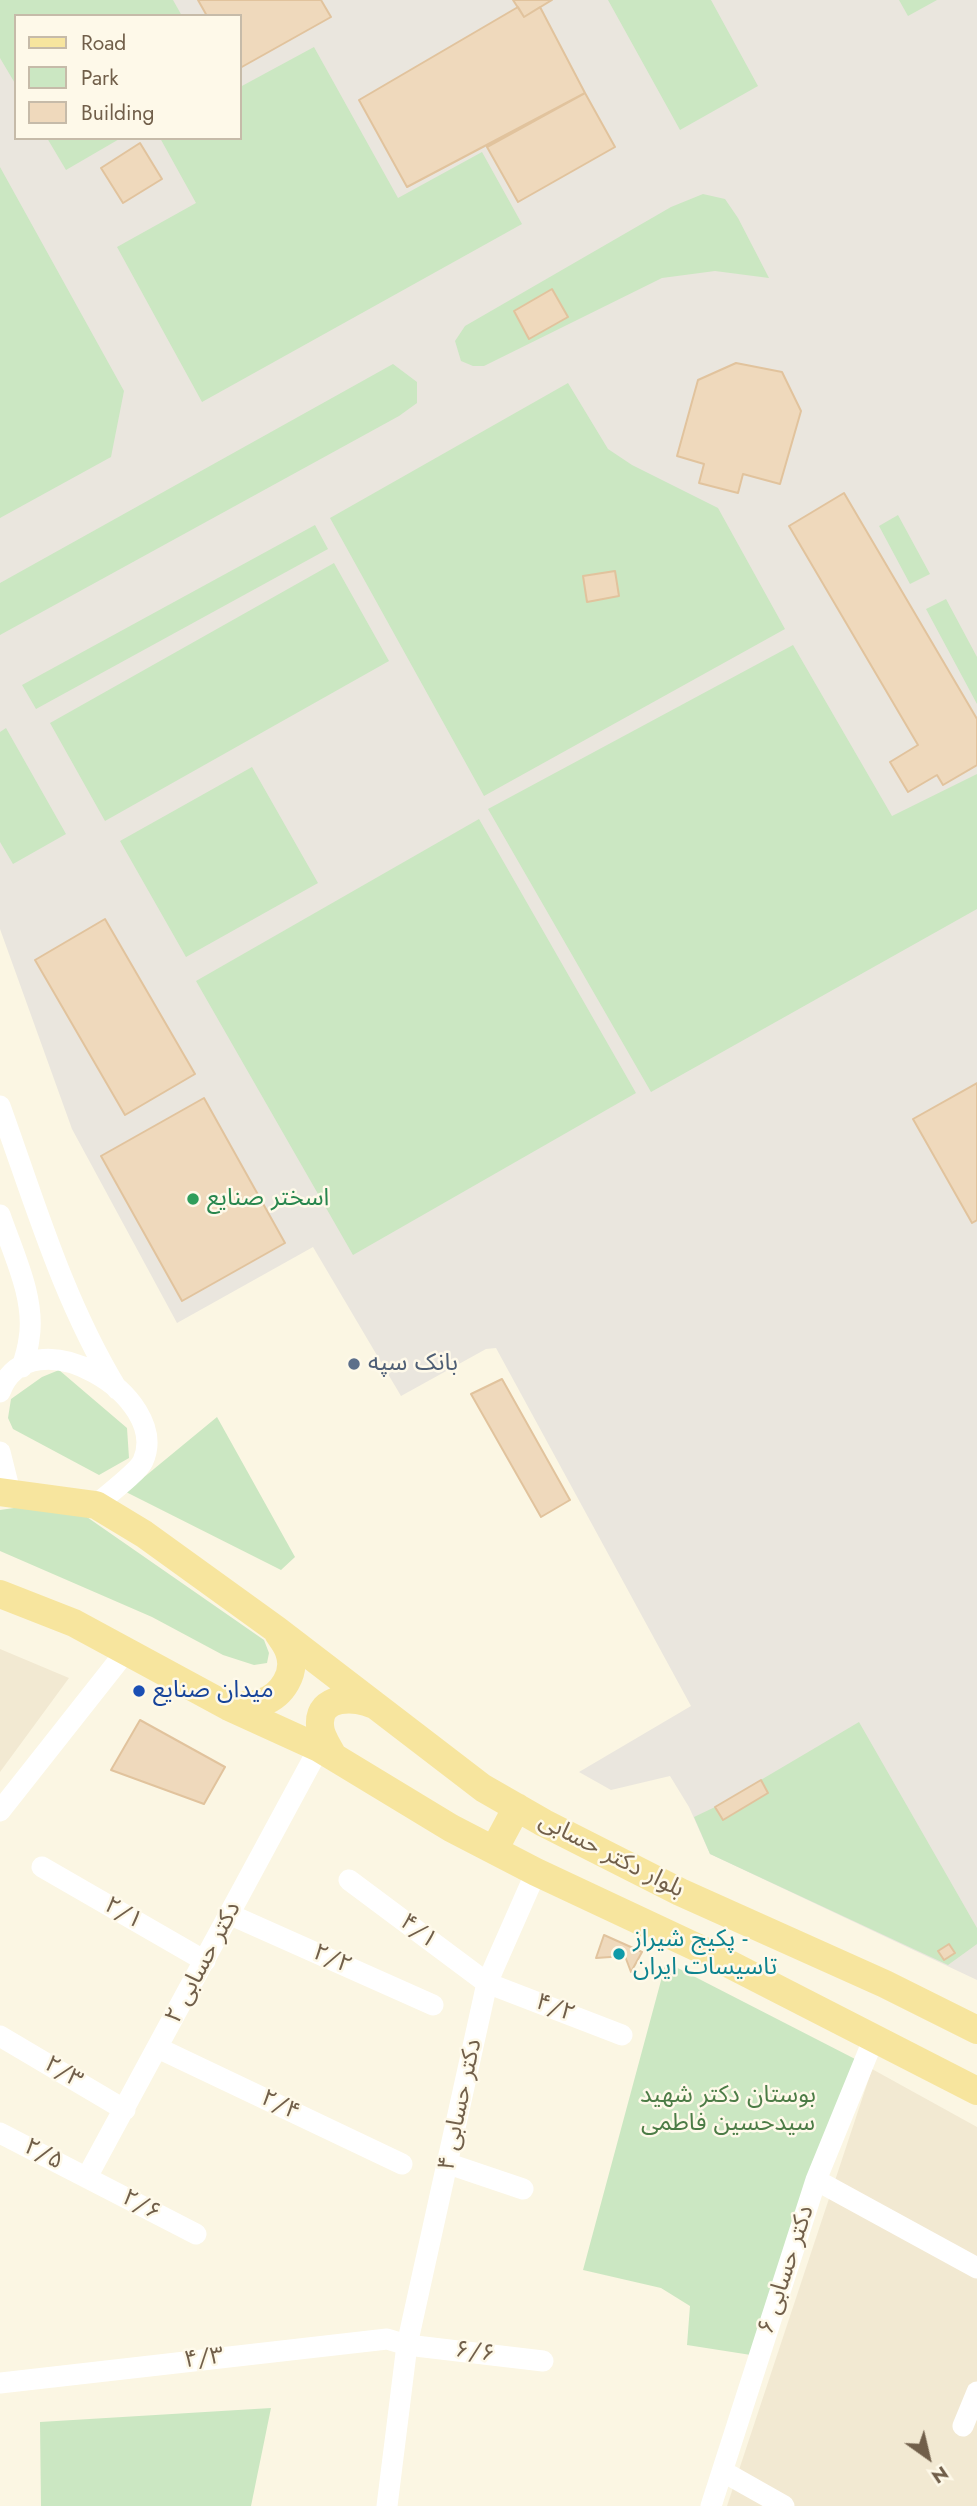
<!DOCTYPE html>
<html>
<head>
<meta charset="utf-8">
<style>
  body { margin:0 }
  #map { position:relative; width:977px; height:2506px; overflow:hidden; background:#fbf6e3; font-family:Jost,sans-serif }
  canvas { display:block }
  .legend { position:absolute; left:14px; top:14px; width:228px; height:126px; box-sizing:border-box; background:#fef9e9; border:2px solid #c6bba9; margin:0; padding:9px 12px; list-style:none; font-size:21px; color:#715f4a }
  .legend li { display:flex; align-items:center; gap:14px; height:35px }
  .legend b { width:35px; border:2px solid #c6bba9 }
  .north { position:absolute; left:893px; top:2422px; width:70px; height:70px; -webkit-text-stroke:5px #fef9e9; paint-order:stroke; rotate:146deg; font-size:19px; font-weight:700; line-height:28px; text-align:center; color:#715f4a }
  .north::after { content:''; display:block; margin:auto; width:24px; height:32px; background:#715f4a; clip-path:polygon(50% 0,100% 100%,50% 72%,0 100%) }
</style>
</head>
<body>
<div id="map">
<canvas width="977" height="2506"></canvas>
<ul class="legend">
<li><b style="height:9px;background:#f7e59e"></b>Road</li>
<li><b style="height:19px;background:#cbe7c2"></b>Park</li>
<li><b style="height:19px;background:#efd9bc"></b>Building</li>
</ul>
<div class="north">N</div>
</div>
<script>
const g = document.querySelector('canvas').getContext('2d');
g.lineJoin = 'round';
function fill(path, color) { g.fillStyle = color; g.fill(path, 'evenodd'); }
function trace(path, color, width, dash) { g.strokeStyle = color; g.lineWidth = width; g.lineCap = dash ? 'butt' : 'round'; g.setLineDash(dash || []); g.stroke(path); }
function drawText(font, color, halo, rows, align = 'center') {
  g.font = font + ' Jost,"Noto Sans Arabic",sans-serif'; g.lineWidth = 5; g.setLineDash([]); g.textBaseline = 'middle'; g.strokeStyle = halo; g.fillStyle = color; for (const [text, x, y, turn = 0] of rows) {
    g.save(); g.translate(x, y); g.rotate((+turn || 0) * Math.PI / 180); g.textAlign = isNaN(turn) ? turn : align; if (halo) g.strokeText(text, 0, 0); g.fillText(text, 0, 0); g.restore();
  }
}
fill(new Path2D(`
  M 0,1649 L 69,1678 L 0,1772 Z
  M 872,2069 L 977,2127 L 977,2506 L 727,2506 Z`), '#f2e9d2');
fill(new Path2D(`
  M 0,0 L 977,0 L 977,1980 L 710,1854 L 689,1807 L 670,1776 L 611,1790 L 579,1772 L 691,1706 L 496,1348 L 486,1349 L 401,1396 L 313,1247 L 177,1323 L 72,1129 L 0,929 ZM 16,16 L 240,16 L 240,138 L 16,138 Z`), '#eae6de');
fill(new Path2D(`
  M 0,0 L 173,0 L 182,16 L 16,16 L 16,85 L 0,58 Z
  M 608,0 L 711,0 L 758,86 L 680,130 Z
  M 899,0 L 937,0 L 908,16 Z
  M 314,47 L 398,198 L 482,152 L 522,224 L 202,402 L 117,247 L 196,203 L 160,138 L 240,138 L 240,87 Z
  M 47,138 L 121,138 L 66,170 Z
  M 0,167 L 124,391 L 111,457 L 0,518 Z
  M 703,194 L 725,199 L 738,218 L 769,278 L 715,271 L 662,278 L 484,366 L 473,366 L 461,361 L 455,341 L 465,326 L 671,207 Z
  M 393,364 L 417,382 L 417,403 L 399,416 L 0,635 L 0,583 Z
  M 568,383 L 608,449 L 632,465 L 718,508 L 785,629 L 484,796 L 330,518 Z
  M 898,515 L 930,574 L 910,584 L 879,526 Z
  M 315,525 L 328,549 L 36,709 L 22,685 Z
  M 334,563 L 389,661 L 105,821 L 50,723 Z
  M 946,599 L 977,657 L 977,704 L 926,609 Z
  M 793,645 L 892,816 L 977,774 L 977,909 L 651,1092 L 488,809 Z
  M 6,728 L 66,834 L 13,864 L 0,842 L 0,732 Z
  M 252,767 L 318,883 L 186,957 L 120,841 Z
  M 479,819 L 636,1093 L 353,1255 L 196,981 Z
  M 59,1370 L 127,1428 L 129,1458 L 99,1475 L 13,1429 L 8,1418 L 11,1399 L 42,1377 Z
  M 217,1417 L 295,1557 L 281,1570 L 126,1492 Z
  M 21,1507 L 84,1515 L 264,1640 L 269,1653 L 267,1663 L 254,1665 L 223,1655 L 152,1617 L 0,1551 L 0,1510 Z
  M 859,1722 L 977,1928 L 977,1944 L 948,1965 L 710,1854 L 694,1817 L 715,1807 Z
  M 666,1962 L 857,2060 L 751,2355 L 687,2345 L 690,2306 L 661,2288 L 583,2270 Z
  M 271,2408 L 251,2506 L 41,2506 L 40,2422 Z`), '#cbe7c2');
const building = new Path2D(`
  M 198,0 L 321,0 L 331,17 L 240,68 L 240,16 L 207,16 Z
  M 513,0 L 552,0 L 524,17 Z
  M 518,7 L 524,17 L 540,7 L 585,93 L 407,187 L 359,100 Z
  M 585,93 L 615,147 L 518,202 L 487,147 Z
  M 140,143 L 162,179 L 123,203 L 101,168 Z
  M 552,289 L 568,317 L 529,339 L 514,311 Z
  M 736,363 L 782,372 L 801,411 L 780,484 L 743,474 L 738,493 L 699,483 L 704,464 L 677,456 L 698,380 Z
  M 844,493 L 977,719 L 977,765 L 943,785 L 937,775 L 908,792 L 890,762 L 918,745 L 789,526 Z
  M 615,571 L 619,596 L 587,602 L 583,576 Z
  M 105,919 L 195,1074 L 125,1115 L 35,960 Z
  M 977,1083 L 977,1220 L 972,1223 L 913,1119 Z
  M 204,1098 L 285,1243 L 182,1301 L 101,1156 Z
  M 502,1379 L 570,1500 L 541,1517 L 471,1394 Z
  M 140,1720 L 225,1767 L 204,1804 L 111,1770 Z
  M 761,1780 L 768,1793 L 723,1820 L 715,1807 Z
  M 604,1935 L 642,1952 L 631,1972 L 625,1956 L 596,1958 Z
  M 949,1944 L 955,1953 L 944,1960 L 938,1951 Z`);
fill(building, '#efd9bc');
trace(building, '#e1c39d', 2);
trace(new Path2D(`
  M 0,1106 C 35,1203 63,1300 117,1389
  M 0,1215 C 13,1253 36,1299 29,1339 C 28,1348 25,1358 22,1367
  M 0,1392 C 30,1312 172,1396 143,1461 C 139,1471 106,1496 96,1505
  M 0,1452 L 10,1492
  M 0,1811 L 127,1650
  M 42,1867 L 205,1961
  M 349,1880 L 487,1983 L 622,2035
  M 231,1915 L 433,2005
  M 0,2036 L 125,2110
  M 158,2048 L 402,2164
  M 0,2133 L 196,2234
  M 449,2164 L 523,2189
  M 87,2177 L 319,1748
  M 816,2180 L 977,2268
  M 0,2383 L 387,2339 L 407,2345 L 543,2361
  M 963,2426 L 977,2392
  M 731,2476 L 784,2506
  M 387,2506 L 407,2345 L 487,1983 L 536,1872
  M 711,2506 L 816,2180 L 874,2038`), '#fff', 21);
trace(new Path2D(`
  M 0,1492 L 96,1505 L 144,1534 L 277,1630 L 483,1788 L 544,1823 L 680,1892 L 885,1984 L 977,2030
  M 0,1594 L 74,1623 L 229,1707 L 319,1748 L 451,1828 L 536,1872 L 698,1948 L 977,2091
  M 229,1707 C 240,1706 253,1705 263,1702 C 282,1695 297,1673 289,1652 C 287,1645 282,1639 278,1633
  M 333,1756 C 328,1746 320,1736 320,1725 C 318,1695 356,1696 374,1705
  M 494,1850 L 517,1807`), '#f7e59e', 28);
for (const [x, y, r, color] of [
  [193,1199,7,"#2e9e5b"],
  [354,1364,7,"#5c6f8a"],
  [139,1691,7,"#1a4fb4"],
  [619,1954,7,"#0f9aa8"]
]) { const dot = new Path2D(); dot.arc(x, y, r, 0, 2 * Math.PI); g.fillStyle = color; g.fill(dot); trace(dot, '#fef9e9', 2.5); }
drawText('24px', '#27864d', '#fef9e9', [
  ["اسختر صنایع",207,1199]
], 'left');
drawText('24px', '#4e5e75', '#fef9e9', [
  ["بانک سپه",368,1364]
], 'left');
drawText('24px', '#164399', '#fef9e9', [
  ["میدان صنایع",153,1691]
], 'left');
drawText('24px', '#715f4a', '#fef9e9', [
  ["بلوار دکتر حسابی",611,1856,27],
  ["۲/۱",123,1914,30],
  ["۴/۱",418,1932,37],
  ["۲/۲",332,1960,24],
  ["دکتر حسابی ۲",204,1963,-62],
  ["۴/۲",555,2009,21],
  ["۲/۳",63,2073,31],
  ["دکتر حسابی ۴",461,2105,-78],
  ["۲/۴",280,2106,26],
  ["۲/۵",43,2155,27],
  ["۲/۶",141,2206,28],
  ["۶ دکتر حسابی",787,2270,-72],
  ["۶/۶",475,2353,7],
  ["۴/۳",204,2359,-7]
]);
drawText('24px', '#0d838f', '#fef9e9', [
  ["پکیج شیراز -",633,1940],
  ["تاسیسات ایران",633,1968]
], 'left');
drawText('24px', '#4c7c46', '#fef9e9', [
  ["بوستان دکتر شهید",728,2096],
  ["سیدحسین فاطمی",728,2124]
]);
</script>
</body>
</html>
